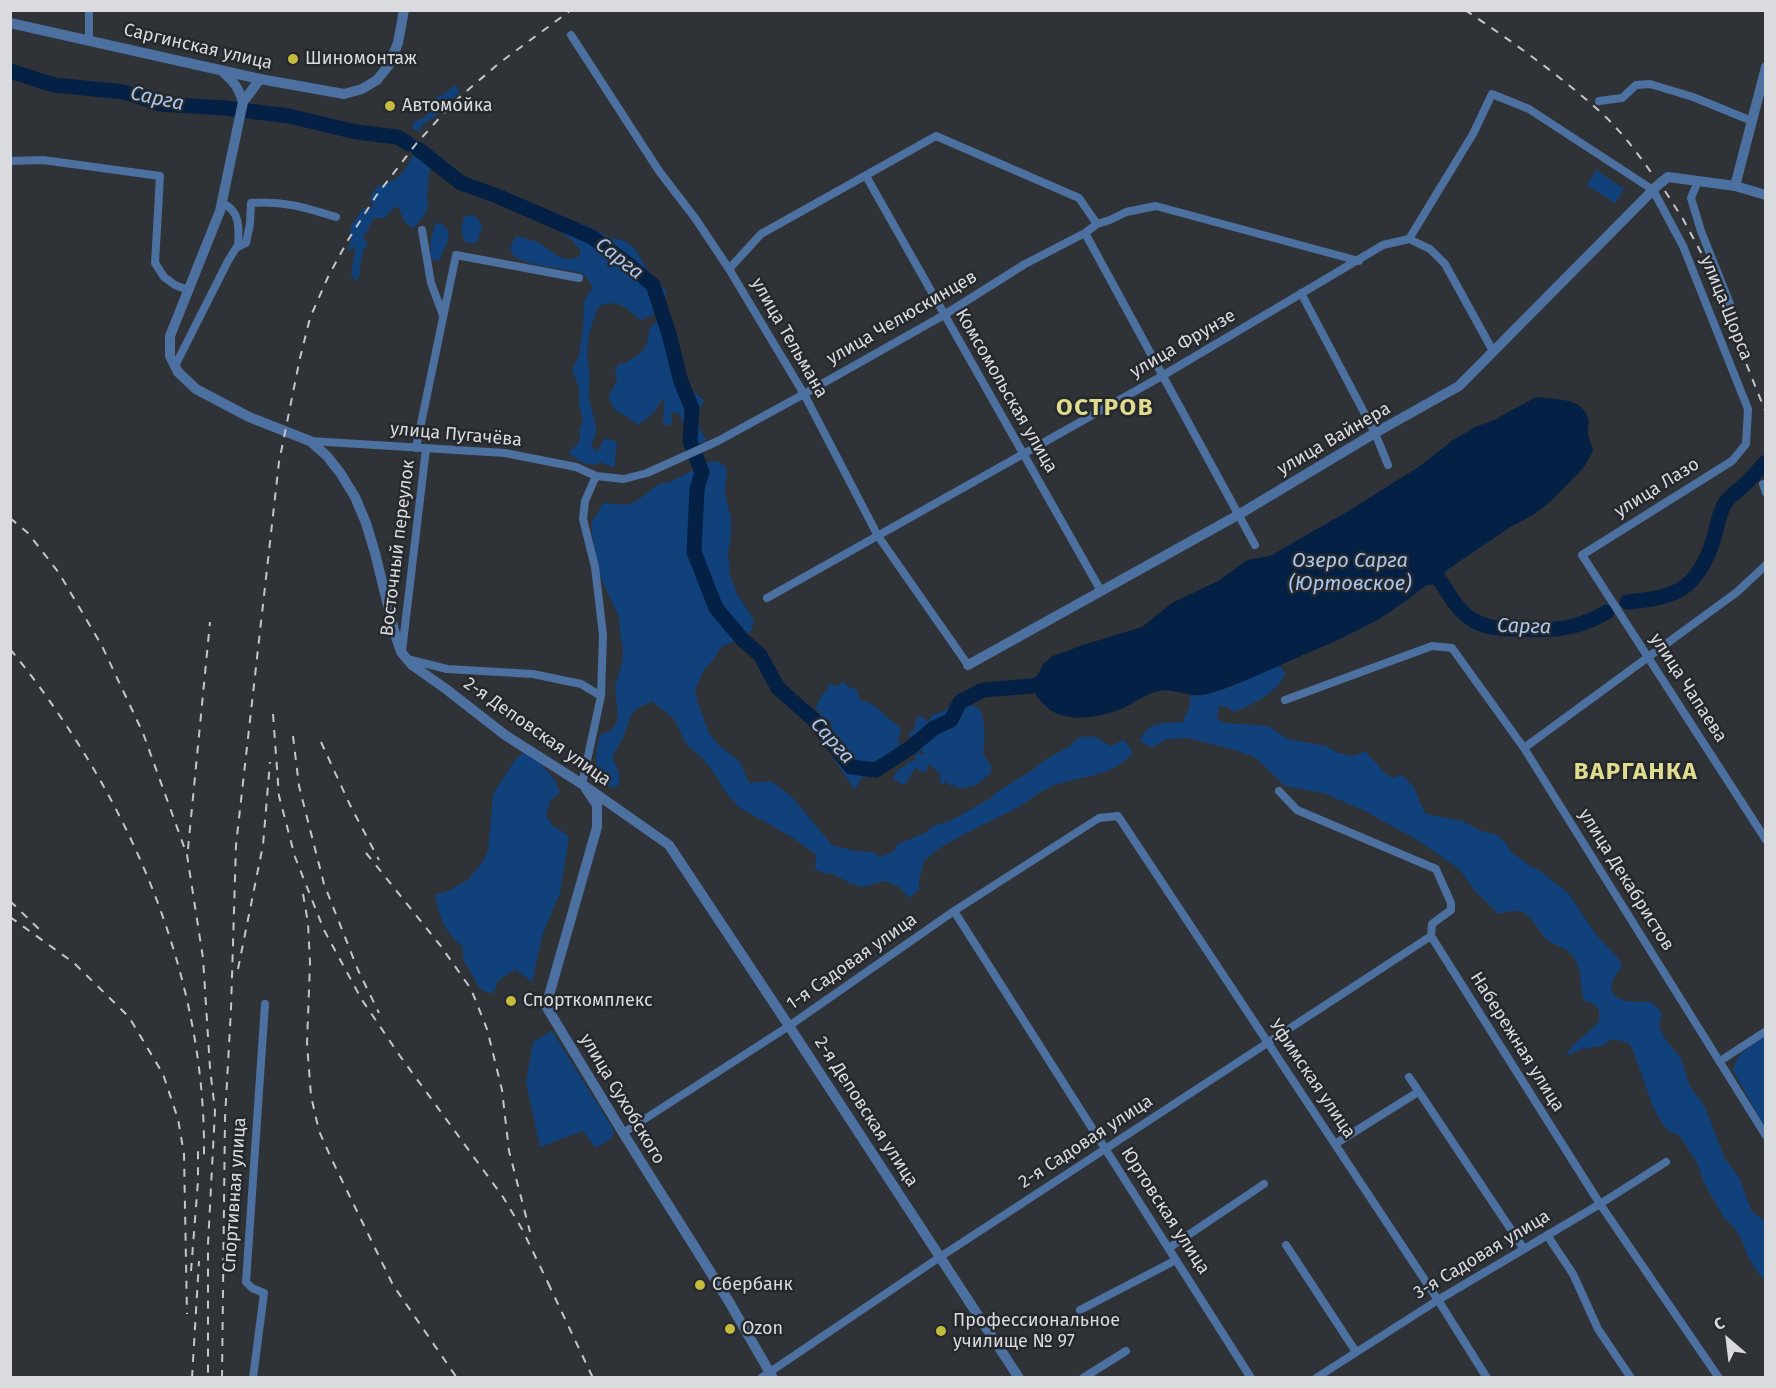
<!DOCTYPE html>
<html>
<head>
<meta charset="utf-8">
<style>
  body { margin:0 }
  #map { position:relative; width:1776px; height:1388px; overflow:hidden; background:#2f3237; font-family:"Fira Sans",sans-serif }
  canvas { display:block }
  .frame { position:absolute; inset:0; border:12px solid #d9dbde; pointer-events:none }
  .north { position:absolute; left:1698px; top:1310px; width:60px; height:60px; -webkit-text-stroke:4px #25282d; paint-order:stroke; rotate:332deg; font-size:16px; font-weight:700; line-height:24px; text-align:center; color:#d9dbde }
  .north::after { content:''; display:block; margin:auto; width:21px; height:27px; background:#d9dbde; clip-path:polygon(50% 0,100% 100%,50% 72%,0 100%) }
</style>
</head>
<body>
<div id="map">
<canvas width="1776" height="1388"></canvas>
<div class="frame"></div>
<div class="north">С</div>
</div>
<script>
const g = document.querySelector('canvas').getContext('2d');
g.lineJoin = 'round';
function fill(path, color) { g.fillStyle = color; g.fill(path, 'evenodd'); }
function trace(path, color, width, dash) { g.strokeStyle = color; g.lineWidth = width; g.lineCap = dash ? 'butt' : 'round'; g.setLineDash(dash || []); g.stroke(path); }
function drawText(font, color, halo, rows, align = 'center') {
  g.font = font + ' "Fira Sans",sans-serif'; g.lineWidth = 5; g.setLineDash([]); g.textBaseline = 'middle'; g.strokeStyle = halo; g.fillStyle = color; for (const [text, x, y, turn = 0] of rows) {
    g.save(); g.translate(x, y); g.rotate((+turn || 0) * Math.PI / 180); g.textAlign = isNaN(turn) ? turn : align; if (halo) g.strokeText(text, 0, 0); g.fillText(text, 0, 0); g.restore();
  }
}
fill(new Path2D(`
  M 455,85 L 460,92 L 433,118 L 423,124 L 420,131 L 414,130 L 412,125 L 415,121 L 426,117 L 435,98 L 444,94 Z
  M 420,150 L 433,158 C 429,170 428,183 427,196 C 427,199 428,202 428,205 C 428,213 418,223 413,229 L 404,221 L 399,207 L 395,207 L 384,218 L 374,218 L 363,238 L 367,242 L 367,245 C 358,254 363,270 357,281 L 351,275 L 355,250 L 354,247 L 347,252 L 351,240 L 350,233 L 351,226 L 363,209 L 374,206 L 370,199 C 378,179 385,188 399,176 C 407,169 410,159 416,151 Z
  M 1596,170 L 1624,189 L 1615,203 L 1587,185 Z
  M 473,215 L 477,218 L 483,228 L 480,232 L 477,243 L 466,243 C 461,235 460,225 465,216 Z
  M 436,222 C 459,230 445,244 440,259 L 435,261 L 430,257 L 431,239 Z
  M 573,222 C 595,225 603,239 624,240 L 636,250 L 647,269 L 667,292 C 661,310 659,314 640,320 C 626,308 616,297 598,307 L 589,334 L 587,353 L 590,376 L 588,394 L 596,427 L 596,433 L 591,445 L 597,452 L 605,438 L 617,442 L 614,468 L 601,462 C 589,469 578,460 568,453 L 578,444 L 580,439 L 579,431 L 583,422 L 579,405 L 579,388 L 572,370 L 579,355 L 583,327 L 584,302 L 593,286 L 582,273 L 533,264 L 514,257 L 510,248 L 516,236 C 522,238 529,239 535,241 C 550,248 561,266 580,256 L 580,250 L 572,240 L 559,231 L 562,223 Z
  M 663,316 L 672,324 L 676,337 C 668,354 681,358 682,373 L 677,379 L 680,387 L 693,392 L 704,400 C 695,418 695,421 706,439 L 704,442 C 698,444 694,446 690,441 L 689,433 L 679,414 L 671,412 L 672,424 L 666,426 L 663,422 L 664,401 L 662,398 C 658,411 648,418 638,425 L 626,416 L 615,410 L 609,399 L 610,393 L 617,381 L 615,369 L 620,363 L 624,364 L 641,353 L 647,344 L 650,327 Z
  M 717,461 L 727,468 L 725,494 L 731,518 L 731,537 L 728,553 L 730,575 L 736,592 L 754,620 L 751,631 L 738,640 L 721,647 L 713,660 L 703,671 L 695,691 L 700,709 L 709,733 L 718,744 L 740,762 L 749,783 L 771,781 L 792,797 L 832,845 L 856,851 L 873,852 L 880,857 L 894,851 L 896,845 L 925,833 L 933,826 L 950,821 L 991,798 L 997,792 L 1031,771 L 1045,760 L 1071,745 L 1079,737 L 1097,737 L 1110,746 L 1124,740 L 1133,752 C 1113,779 1074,775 1046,789 C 1035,795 1026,803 1015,809 C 993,820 971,830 950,842 C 940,847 932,854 924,861 L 919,881 L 919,890 L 909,898 L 899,887 L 885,881 L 863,887 L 849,883 L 834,874 L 823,873 L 815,869 L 816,855 L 792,837 L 740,808 L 726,793 L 715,774 L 702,758 L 687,745 L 674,719 L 652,701 L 638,708 L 631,715 L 623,738 L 612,757 L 619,773 L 619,785 L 614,788 L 602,783 C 593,767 596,751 600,735 L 612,730 L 618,719 L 615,686 L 622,663 L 623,648 L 620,633 L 619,617 L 600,576 L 592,536 L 592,520 L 596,516 L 603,503 L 627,505 L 638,500 L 659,484 L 670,482 L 709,462 Z
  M 1277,666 L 1282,668 L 1285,674 C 1276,694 1254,703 1234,712 L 1227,707 L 1219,706 L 1217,719 L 1225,723 L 1268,726 L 1288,739 L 1326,746 L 1338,753 L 1354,756 L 1365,751 L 1385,773 L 1393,778 L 1401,775 C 1418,786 1416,797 1426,814 L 1463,821 L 1483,832 L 1496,834 L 1506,843 L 1511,852 L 1532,867 L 1538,869 L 1569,894 L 1597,936 L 1618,958 L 1622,966 C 1618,972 1611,981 1611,988 C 1613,1003 1639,1003 1650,1001 L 1662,1012 L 1659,1027 L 1666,1040 L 1681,1058 L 1689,1085 L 1705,1107 L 1725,1159 L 1739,1177 L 1752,1212 L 1765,1221 L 1765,1280 L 1760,1275 L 1749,1259 L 1741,1238 L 1734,1227 L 1724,1218 L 1718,1207 L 1704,1183 L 1698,1164 L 1679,1135 L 1668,1131 L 1659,1118 L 1653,1107 L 1634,1053 L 1629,1043 L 1611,1039 L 1605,1045 L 1582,1049 L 1566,1056 C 1573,1041 1589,1034 1599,1021 L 1599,1009 L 1592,1003 L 1584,1001 C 1580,986 1582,972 1575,959 C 1569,948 1557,947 1548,940 C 1538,932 1532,913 1518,911 C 1512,910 1504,913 1499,914 L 1475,891 L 1459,869 L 1419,841 L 1363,810 L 1323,793 L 1285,786 L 1256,758 L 1238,751 L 1188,738 L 1167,739 L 1153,747 L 1147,746 L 1140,740 C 1149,721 1165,723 1183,722 L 1190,705 L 1190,696 C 1221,694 1250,678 1277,666 Z
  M 842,681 L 852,689 L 856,688 L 859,698 L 862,701 C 878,703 885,719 899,726 L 901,731 L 898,739 C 901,746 901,749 896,755 L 899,762 L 888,767 L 883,760 C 873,765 867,762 865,776 L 859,780 L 858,786 L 854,789 L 835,760 L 840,750 L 849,758 L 854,758 L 838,736 L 832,731 L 831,722 L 821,716 L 819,711 L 815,709 L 823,693 L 828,690 L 828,684 L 839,686 Z
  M 960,702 L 979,708 C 986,721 985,739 983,754 L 991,765 L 991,772 C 984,779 975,789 964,787 L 963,789 L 956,787 L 954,783 L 952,788 L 946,780 L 944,785 C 939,783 940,777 940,773 L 934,769 L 931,765 L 927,765 L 927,771 L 921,772 L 916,767 L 905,785 L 894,780 C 893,773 899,767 906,767 L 906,763 L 915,761 L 915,752 L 925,755 L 924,752 L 919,750 L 917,745 L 915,744 L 914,740 L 910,737 L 909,732 L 913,732 L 917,717 L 923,717 L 928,722 L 932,715 C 945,712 948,707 960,702 Z
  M 527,749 L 554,779 L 560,792 L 550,801 L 546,815 L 552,825 L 569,836 L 560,893 L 543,933 L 532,982 L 515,969 L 498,981 L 493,994 L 480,989 L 463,959 L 463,947 C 444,931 440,919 435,895 L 448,891 L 469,879 L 483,861 L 488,851 L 493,794 L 515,760 Z
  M 552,1031 L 613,1129 L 613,1137 L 596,1148 L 583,1131 L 540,1147 L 526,1082 L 533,1042 Z
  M 1765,1036 L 1765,1128 L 1733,1070 C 1736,1053 1752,1045 1765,1036 Z`), '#11417b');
fill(new Path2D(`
  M 1536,397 C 1554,400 1581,396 1588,418 C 1590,423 1587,427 1588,432 C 1588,438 1592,445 1593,451 L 1585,466 L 1550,502 L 1533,515 L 1512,526 C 1487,543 1461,560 1437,577 C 1417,592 1398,608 1377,620 C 1347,637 1314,650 1283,664 C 1258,675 1233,687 1207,694 C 1190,699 1174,687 1158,691 C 1145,694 1133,704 1121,709 C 1088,722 1047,725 1032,686 L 1043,664 L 1053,656 L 1083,645 L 1142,627 L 1172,603 L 1220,580 L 1247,560 L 1270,556 L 1350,510 L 1420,466 L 1453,440 L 1475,427 L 1494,420 Z`), '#042145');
trace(new Path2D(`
  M 10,71 L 54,85 L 124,92 L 160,104 L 224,108 L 289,116 L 356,132 L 397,137 L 409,144
  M 418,149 L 461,183 L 497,196 L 592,237 L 629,265 L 653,285 L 669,334 L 681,382 L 692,408 L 690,441 L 702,472 L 697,489 L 694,552 L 716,608 L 742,639 L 760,655 L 778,688 L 813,719 L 851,767 L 876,770 L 910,748 L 934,728 L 951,720 L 960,702 L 983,690 L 1032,686 L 1049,680
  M 1419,578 L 1438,577 C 1447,591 1457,611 1473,620 C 1486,628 1498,628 1513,629 C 1550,631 1574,631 1607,612
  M 1627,602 C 1675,598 1697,590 1713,541 C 1716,531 1719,514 1724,505 C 1729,495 1743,488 1750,479 C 1756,474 1760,467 1766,462`), '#042145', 15);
trace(new Path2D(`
  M 89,10 L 89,40
  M 571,35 L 659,171 L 695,218 L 729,269 L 804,394 L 878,536 L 968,665
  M 1599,101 L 1622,98 L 1636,85 L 1650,84 L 1693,97 L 1752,121
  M 10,161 L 43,160 L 160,176 L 155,263 L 164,277 L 175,285 L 188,290
  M 866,176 L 1101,591
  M 1698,181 L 1691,198 L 1701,231 L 1734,314
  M 222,203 C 241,211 239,229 238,247
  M 422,230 L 431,283 L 443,315
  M 1085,233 L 1255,545
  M 1409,239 L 1430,249 L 1445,264 L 1493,351
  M 729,269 L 761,234 L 936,136 L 1079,198 L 1097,224
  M 1301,293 L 1375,433 L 1388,465
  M 175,366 L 228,261 L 236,248 L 246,243 L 250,224 L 251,203 C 282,200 307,208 336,217
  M 310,441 L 505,453 L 576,467 L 596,476 L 624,479 L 647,473 L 718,441 L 804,394 L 944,315 L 1025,264 L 1085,233 L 1097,224 L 1110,220 L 1126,212 L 1156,206 L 1359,261
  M 416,448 L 456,255 L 579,278
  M 1763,484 L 1766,493
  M 767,598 L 1162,376 L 1383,245 L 1409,239 L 1473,134 L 1492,94 L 1529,109 L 1653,190 L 1683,246 L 1748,409 L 1746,444 L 1732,461 L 1582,555 L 1766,840
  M 402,651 L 426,449
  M 407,659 L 447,669 L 533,674 L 581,684 L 601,696
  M 1285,700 L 1432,646 L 1452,648 L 1524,748 L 1766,1136
  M 1524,748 L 1737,592 L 1766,565
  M 582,784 L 601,696 L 603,635 L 595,567 L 583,519 L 585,501 L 596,476
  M 1279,791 L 1297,810 L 1436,869 L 1451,903 L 1451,910 L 1432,924 L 1431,936 L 1600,1204 L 1719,1378
  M 954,911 L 1251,1378
  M 1720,1061 L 1766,1031
  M 1409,1077 L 1524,1249
  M 623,1133 L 789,1026 L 954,911 L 1099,818 L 1118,816 L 1438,1300 L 1487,1378
  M 1335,1144 L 1418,1092
  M 1547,1235 L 1573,1274 L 1598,1329 L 1631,1378
  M 1286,1245 L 1356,1352
  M 1169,1248 L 1264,1184
  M 1080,1310 L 1176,1260
  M 253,1378 L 264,1293 L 252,1288 L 246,1282 L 265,1004
  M 761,1378 L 940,1257 L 1431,936
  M 1083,1378 L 1126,1351
  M 1316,1378 L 1438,1300 L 1600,1204 L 1666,1162`), '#4c709f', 8);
trace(new Path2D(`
  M 10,23 L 260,79 L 344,94 L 362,89 L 377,80 L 389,65 L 398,43 L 404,10
  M 224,73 C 234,81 239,89 243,102
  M 260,79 L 243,102 L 220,211 L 170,336 L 170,356 L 178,372 L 196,389 L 249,417 L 310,441 L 327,456 L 341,474 L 355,497 L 366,523 L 375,553 L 395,634 L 401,652 L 412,665 L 446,689 L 505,735 L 582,784 L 669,845 L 789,1026 L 1019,1378
  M 1735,186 L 1766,67
  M 968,665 L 1238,515 L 1375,433 L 1459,386 L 1658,185 L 1668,177 L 1735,186 L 1766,195
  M 586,789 L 597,805 L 597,827 L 546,1006 L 623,1133 L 728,1300 L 773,1378`), '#4c709f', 10);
trace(new Path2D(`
  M 1465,10 C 1510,40 1555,72 1596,108 C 1618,127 1636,151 1653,175
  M 1665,191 L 1683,219 L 1704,258 L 1766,413
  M 10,518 L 28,533 L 59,573 L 102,646 L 143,733 L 187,855 L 203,958 L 210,1068 L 215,1111 L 208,1244 L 208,1378
  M 10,649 C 29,672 46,695 62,719 C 149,847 206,1000 204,1156
  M 273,714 L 279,796 L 295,857 L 324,930 L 362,1000 L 400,1056 L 503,1197 L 522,1229 L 551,1289
  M 293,736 L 299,786 L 324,884 L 358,970 L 379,1013
  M 321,742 L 350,805 L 379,860
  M 188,849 L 210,622
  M 366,853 L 440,945 L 471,989 L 487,1029 L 502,1090 L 509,1151 L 530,1232
  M 303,894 L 308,923 L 310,963 L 307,1043 L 311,1096 L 319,1131 L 332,1160 L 393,1285 L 457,1378
  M 10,901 L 42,932
  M 10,917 L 74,963 L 129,1017 L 163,1074 L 178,1119 L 184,1154 L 187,1314
  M 238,969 L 263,845 L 270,762
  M 191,1271 L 198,1181 L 198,1145
  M 548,1283 L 593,1378
  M 192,1378 L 199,1261
  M 222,1378 L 225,1118 L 231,1009 L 236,845 L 279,462 L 300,358 L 310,318 L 328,277 L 348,240 L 376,196 L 416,144 L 453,103 L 498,64 L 571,10`), '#c4c6c9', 2, [8, 8]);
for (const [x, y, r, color] of [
  [293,59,6,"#c4bc3e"],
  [390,106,6,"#c4bc3e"],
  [511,1001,6,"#c4bc3e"],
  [700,1285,6,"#c4bc3e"],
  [730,1329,6,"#c4bc3e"],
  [941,1331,6,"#c4bc3e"]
]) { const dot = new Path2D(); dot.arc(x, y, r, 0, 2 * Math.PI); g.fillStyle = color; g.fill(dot); trace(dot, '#25282d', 2); }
drawText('18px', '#d9dbde', '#25282d', [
  ["Саргинская улица",198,47,13],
  ["улица Щорса",1726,308,68],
  ["улица Челюскинцев",902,318,-30],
  ["улица Тельмана",789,338,60],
  ["улица Фрунзе",1183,344,-30],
  ["Комсомольская улица",1006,391,60],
  ["улица Пугачёва",456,435,5],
  ["улица Вайнера",1334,439,-30],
  ["улица Лазо",1657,488,-32],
  ["Восточный переулок",398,548,-83],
  ["улица Чапаева",1688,688,57],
  ["2-я Деповская улица",537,732,35],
  ["улица Декабристов",1626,880,58],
  ["1-я Садовая улица",852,962,-35],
  ["Набережная улица",1517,1042,58],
  ["Уфимская улица",1312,1079,56],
  ["улица Сухобского",622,1099,59],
  ["2-я Деповская улица",866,1112,57],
  ["2-я Садовая улица",1086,1142,-33],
  ["Спортивная улица",235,1195,-86],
  ["Юртовская улица",1165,1211,57],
  ["3-я Садовая улица",1482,1255,-31]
]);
drawText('18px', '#d9dbde', '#25282d', [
  ["Шиномонтаж",305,59],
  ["Автомойка",402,106],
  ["Спорткомплекс",523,1001],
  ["Сбербанк",712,1285],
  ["Профессиональное",953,1321],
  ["училище № 97",953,1342],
  ["Ozon",742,1329]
], 'left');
drawText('italic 20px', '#aac7ed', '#25282d', [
  ["Сарга",157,99,12],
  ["Сарга",619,259,38],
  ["Озеро Сарга",1350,561],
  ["(Юртовское)",1350,584],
  ["Сарга",1524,627,2],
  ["Сарга",832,741,48]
]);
g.letterSpacing = '1.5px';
drawText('bold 24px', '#e0dc8d', '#25282d', [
  ["ОСТРОВ",1105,408],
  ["ВАРГАНКА",1636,772]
]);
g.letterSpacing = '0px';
</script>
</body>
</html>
